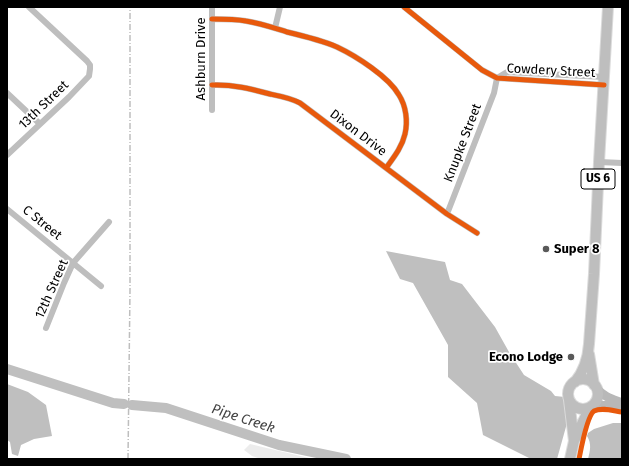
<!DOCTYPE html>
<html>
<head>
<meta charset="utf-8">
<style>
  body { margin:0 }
  #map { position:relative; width:629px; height:466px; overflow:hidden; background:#fff; font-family:"Fira Sans",sans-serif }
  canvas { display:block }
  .frame { position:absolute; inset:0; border:8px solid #000; pointer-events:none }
</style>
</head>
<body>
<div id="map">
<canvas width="629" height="466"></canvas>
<div class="frame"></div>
</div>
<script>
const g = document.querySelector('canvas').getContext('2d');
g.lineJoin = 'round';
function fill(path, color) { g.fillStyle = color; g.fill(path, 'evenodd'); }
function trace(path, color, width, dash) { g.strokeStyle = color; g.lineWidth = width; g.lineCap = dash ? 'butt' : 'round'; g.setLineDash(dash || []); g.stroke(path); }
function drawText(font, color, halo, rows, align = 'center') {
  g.font = font + ' "Fira Sans",sans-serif'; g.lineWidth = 3.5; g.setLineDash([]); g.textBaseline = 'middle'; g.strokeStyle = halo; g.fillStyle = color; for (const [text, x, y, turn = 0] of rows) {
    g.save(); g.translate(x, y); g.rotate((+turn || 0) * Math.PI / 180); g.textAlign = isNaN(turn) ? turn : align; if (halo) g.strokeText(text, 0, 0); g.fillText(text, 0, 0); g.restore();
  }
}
fill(new Path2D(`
  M 250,444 L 313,459 L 261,459 L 252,456 L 244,450 Z`), '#ececec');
fill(new Path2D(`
  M 386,251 L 445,262 L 450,280 L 462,284 L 495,327 L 509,352 L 524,375 L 551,391 L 555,396 L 565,397 L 569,416 L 557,459 L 531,459 L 483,435 L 477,403 L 448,377 L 448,345 L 413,283 L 400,279 Z
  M 7,384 L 28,392 L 46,405 L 52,436 L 34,439 L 21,445 L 18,456 L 12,454 L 10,442 L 7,440 Z
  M 613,423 L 622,423 L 622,459 L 588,459 C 590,451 592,444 587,436 L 588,433 L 594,429 Z`), '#bfbfbf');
trace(new Path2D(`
  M 7,369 L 113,403 L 124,404
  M 132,405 L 166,408 L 279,445 L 346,459`), '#bfbfbf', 10);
const primary = new Path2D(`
  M 589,354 L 594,385
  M568 394a15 15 0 1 1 30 0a15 15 0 1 1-30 0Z
  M 575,382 C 584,371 588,358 589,344 L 594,274 L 599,162 L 608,7
  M 569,400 L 574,441
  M 570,459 L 574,441 L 590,407`);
trace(primary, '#dbdbdb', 12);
trace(new Path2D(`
  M 404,7 L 482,70 L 497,78 L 604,85
  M 212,19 C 224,19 235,19 246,21 C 260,23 274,28 287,32 C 304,36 321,40 337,47 C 356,56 389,77 399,95 C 406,106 408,121 405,134 C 402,147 394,157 386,168
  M 275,28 L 280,7
  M 497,78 L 507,72 L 604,77
  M 212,85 C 232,84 251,89 270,94 C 280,96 291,98 300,103 L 447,214 L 477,233
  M 7,93 L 40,124
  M 212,110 L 212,7
  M 7,155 L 69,97 L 89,76 L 90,69 L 90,65 L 87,61 L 29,7
  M 599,162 L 622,163
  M 7,209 L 101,286
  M 447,214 L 494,93 L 497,78
  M 46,328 L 64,283 L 73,263 L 109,222`), '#bebebe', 6);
trace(new Path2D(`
  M 596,388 C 604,397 612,399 622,403
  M 593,405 L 615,406 L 622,406`), '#b8b8b8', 9);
trace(primary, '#bebebe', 10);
trace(new Path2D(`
  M 128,459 L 130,290 L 130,7`), '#bebebe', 1.5, [6, 2, 1, 2]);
trace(new Path2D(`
  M 404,7 L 482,70 L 497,78 L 604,85
  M 212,19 C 224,19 235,19 246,21 C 260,23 274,28 287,32 C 304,36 321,40 337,47 C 356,56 389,77 399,95 C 406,106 408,121 405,134 C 402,147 394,157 386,168
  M 212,85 C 232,84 251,89 270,94 C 280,96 291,98 300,103 L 447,214 L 477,233
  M 579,459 C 581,449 587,416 594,411 C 602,407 614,411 622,412`), '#e8590c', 5);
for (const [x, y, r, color] of [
  [546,249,4,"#595959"],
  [571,357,4,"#595959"]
]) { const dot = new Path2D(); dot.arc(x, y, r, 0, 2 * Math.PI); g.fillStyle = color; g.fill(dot); trace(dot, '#fff', 1.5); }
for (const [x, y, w] of [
  [598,179,34]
]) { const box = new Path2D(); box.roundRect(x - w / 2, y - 10, w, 20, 3); g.fillStyle = '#fff'; g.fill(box); trace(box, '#000', 1); }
drawText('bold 12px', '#000', null, [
  ["US 6",598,179]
]);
drawText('13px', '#000', '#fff', [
  ["Ashburn Drive",201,59,-90],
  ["Cowdery Street",551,71,3],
  ["13th Street",44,105,-44],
  ["Dixon Drive",358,133,37],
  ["Knupke Street",463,143,-69],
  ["C Street",42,223,39],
  ["12th Street",52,289,-66]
]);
drawText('bold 13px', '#000', '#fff', [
  ["Super 8",554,249],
  ["Econo Lodge",563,357,"right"]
], 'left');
drawText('italic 14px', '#444', '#fff', [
  ["Pipe Creek",243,419,18]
]);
</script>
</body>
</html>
